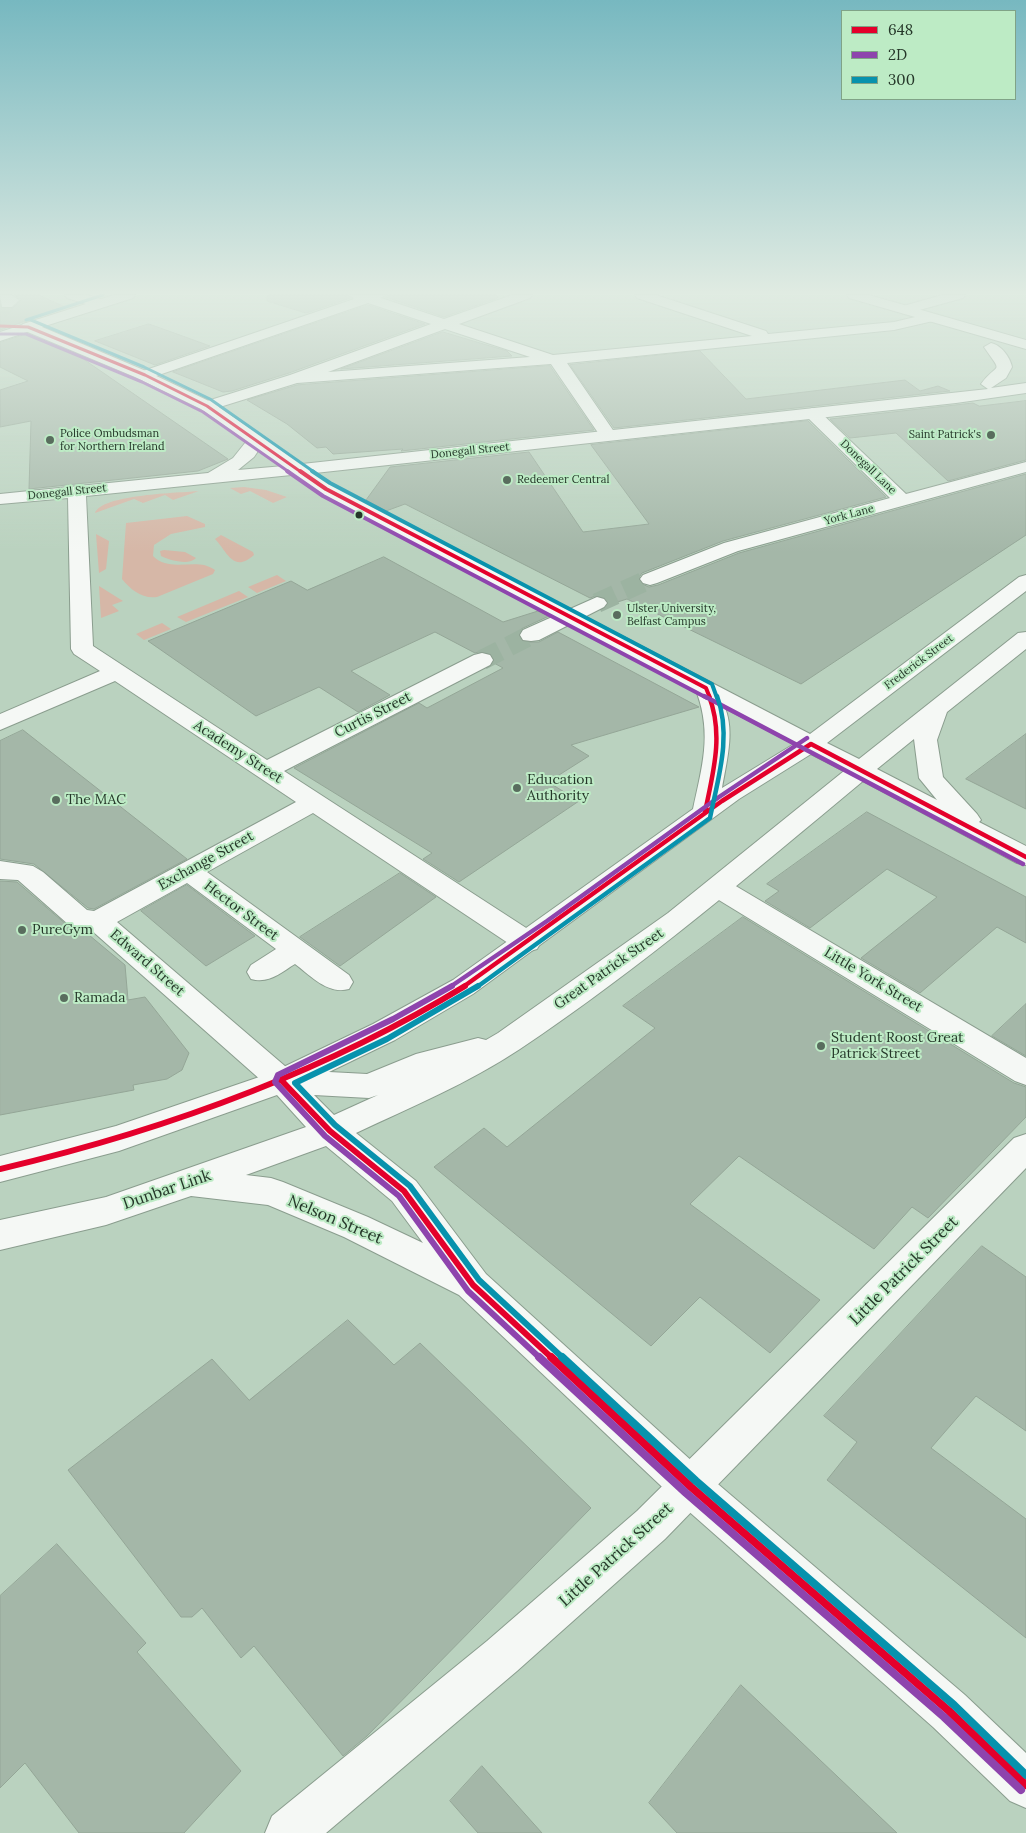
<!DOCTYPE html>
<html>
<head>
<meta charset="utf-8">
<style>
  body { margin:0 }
  #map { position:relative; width:1026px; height:1833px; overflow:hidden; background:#bad2bf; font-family:Lora,serif }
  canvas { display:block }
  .legend { position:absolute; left:841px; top:10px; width:175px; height:90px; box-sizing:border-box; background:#bdebc5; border:1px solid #80a387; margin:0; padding:6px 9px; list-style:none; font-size:15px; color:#253729 }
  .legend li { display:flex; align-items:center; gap:10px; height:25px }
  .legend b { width:25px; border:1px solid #80a387 }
</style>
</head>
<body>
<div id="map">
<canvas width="1026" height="1833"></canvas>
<ul class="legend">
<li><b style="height:6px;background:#e4002b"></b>648</li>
<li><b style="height:6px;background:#8e44ad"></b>2D</li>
<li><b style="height:6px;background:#0792ad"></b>300</li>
</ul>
</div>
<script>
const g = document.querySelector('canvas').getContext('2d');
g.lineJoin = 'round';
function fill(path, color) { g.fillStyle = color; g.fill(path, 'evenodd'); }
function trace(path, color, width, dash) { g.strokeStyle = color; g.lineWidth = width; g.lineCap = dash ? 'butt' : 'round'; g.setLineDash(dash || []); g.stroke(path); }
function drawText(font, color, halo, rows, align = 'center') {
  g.font = font + ' Lora,serif'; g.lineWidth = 4; g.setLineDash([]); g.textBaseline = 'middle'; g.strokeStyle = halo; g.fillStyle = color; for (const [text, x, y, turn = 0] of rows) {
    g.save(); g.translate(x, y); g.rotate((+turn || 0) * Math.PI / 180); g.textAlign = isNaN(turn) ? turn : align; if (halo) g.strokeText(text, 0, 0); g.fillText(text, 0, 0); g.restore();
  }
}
fill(new Path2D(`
  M 244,487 L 266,490 L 287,497 L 273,503 L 250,491 L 241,494 L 230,488 Z
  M 199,491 L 173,500 L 165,495 L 143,503 L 134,499 L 95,513 C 102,494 180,493 199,491 Z
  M 187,516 L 205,524 L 205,527 L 171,534 L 154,545 L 153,556 C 171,574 197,556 215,570 L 213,574 L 157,597 C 142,599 131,590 122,579 L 126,523 Z
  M 96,534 L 109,541 L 106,569 L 99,573 Z
  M 221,535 L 253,552 L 254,555 C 233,574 227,551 215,539 Z
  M 164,550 L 185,552 L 196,558 C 189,566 169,560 161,556 L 160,551 Z
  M 277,575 L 286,581 L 257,593 L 248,587 Z
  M 99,586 L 123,601 L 112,605 L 119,611 L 101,618 Z
  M 239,591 L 248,597 L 186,622 L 177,617 Z
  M 162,623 L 171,629 L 144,640 L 136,634 Z`), '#d6b7a7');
const building = new Path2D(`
  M 15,295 L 39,295 L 65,307 L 0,330 L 0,306 L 2,309 L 13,308 L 21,300 Z
  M 268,295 L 348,295 L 351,298 L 306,313 L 267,301 Z
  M 387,295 L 497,295 L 498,298 L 444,317 L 385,297 Z
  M 368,305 L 425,324 L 289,373 L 232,391 L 223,392 L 173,372 Z
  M 149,324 L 177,334 L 210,346 L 155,365 L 95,341 Z
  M 443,332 L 507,351 L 512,356 L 341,369 Z
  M 27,334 L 76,354 L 228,459 L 198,471 L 29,489 L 31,421 L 0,427 L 0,390 L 28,381 L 0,367 L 0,343 Z
  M 700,351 L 746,399 L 905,380 L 920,391 L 938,386 L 950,391 L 614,428 L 570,365 Z
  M 550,366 L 594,430 L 401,451 L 403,449 L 333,454 L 326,447 L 317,448 L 287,424 L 247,400 L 297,385 Z
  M 1026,401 L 1026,460 L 948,481 L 896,433 L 850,438 L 830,419 L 973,403 L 979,406 Z
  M 808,421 L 886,497 L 723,541 L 642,573 L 638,579 L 642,584 L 649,587 L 658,585 L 739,553 L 1026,474 L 1026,535 L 801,684 L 627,599 L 608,605 L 608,602 L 605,597 L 598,595 L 590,598 L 405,504 L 386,511 L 366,500 L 390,467 L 529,452 L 583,532 L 649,524 L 591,445 Z
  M 384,557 L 503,622 L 538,611 L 549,616 L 521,629 L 518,636 L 523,642 L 539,642 L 558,632 L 699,707 L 571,745 L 589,756 L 548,782 L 579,801 L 459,882 L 423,859 L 432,853 L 294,768 L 419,703 L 427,708 L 503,668 L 494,663 L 495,659 L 492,654 L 482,651 L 475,653 L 435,632 L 351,671 L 390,695 L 358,712 L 319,687 L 256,716 L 148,641 L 291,581 L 307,590 Z
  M 23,730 L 187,859 L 94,909 L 88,908 L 34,864 L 0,859 L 0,741 Z
  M 1026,734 L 1026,809 L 966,779 Z
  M 867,812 L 1026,897 L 1026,943 L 997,927 L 920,993 L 861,958 L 937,897 L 887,869 L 810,928 L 765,901 L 779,891 L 767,884 Z
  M 400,873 L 436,897 L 340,966 L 300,937 Z
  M 0,881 L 17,882 L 68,926 L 83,930 L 125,965 L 128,1000 L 145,997 L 189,1053 L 182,1070 L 167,1079 L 133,1085 L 134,1090 L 0,1115 Z
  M 187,885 L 255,936 L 206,966 L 141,911 Z
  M 743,917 L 1014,1083 L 1026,1087 L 1026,1117 L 928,1218 L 912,1207 L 874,1249 L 739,1156 L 690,1204 L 820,1300 L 770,1353 L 700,1297 L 651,1346 L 434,1167 L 484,1128 L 507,1147 L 655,1028 L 623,1006 Z
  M 1026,1004 L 1026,1056 L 992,1036 Z
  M 982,1246 L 1026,1277 L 1026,1431 L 976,1396 L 931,1448 L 1026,1519 L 1026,1638 L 827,1480 L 857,1442 L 824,1416 Z
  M 348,1320 L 394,1365 L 420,1343 L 591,1508 L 367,1736 L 343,1756 L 254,1646 L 241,1658 L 202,1608 L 192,1617 L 181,1617 L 68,1470 L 212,1359 L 249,1400 Z
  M 57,1544 L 146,1643 L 137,1652 L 241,1771 L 184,1833 L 79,1833 L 25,1763 L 0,1788 L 0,1596 Z
  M 741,1685 L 897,1833 L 677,1833 L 649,1803 Z
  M 482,1766 L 542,1833 L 478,1833 L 450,1801 Z`);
fill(building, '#a4b7a8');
trace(building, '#94a697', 1);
trace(new Path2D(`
  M 0,311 L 7,304`), '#9cb3a1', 16, [16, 8]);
trace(new Path2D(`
  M 597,603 L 650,579
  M 482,660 L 531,635`), '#9cb3a1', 20, [20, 10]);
const minor = new Path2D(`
  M 0,295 L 11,295 L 19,300 L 12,307 L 2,307 Z
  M 65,295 C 78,295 97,293 106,304 L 99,308 L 67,298 Z
  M 350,295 L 385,295 L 381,298 L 444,319 L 512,295 L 532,295 L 530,298 L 459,324 L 553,355 L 752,336 L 637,298 L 635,295 L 656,295 L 766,331 L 768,334 L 894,322 L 928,314 L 935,318 L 933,321 L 894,330 L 567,363 L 617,436 L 615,440 L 603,440 L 551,364 L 297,383 L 207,411 L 199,406 L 201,403 L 290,375 L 431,324 L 368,303 L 150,378 L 140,378 L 137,375 L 140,372 L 354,299 ZM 445,329 L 530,357 L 328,372 Z
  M 942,295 L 965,295 L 963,298 L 905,314 L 898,310 L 900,307 Z
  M 28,323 L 35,327 L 33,330 L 0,341 L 0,332 Z
  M 812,408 L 818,410 L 906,494 L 1026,462 L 1026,472 L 738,551 L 657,583 L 650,585 L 643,583 L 640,579 L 643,575 L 724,543 L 890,498 L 806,416 L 804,413 Z
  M 255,437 L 261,438 L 264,442 L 254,457 L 238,470 L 295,465 L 301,466 L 304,470 L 301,474 L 86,496 L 93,646 L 267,760 L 474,655 L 482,653 L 490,655 L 493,660 L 490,665 L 284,771 L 537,935 L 541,942 L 537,949 L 527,952 L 517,949 L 313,813 L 207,872 L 349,975 L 353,982 L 349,989 C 328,995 311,976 295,964 C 280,973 269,984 251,979 L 247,972 L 251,965 L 276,949 L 187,883 L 117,922 L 293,1073 L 298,1081 L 293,1089 L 282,1093 L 271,1089 L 90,929 L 69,925 L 18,880 L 0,879 L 0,861 L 33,866 L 43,872 L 87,910 L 94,911 L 296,802 L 115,681 L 0,730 L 0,714 L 100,671 L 74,654 L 71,649 L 68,498 L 0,504 L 0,494 L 208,473 L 233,458 L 249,438 Z
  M 597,597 L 604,599 L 607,603 L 604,607 L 539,640 L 531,641 L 523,640 L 520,635 L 523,630 Z
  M 719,879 L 729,882 L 1026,1058 L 1026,1085 L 1015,1081 L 709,894 L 706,888 L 709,882 Z
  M 1026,1134 L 1026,1168 L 665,1539 L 517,1671 L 326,1833 L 265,1833 L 272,1816 L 487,1641 L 637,1511 L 1014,1138 Z`);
const major = new Path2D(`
  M 114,295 L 135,295 L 133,298 L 42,327 L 146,371 L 213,403 L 302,464 L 988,389 L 981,384 C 998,361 1004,376 984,347 L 991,343 C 1001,345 1010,357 1012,367 L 1006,378 L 991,388 L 1026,383 L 1026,393 L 956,403 L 315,473 L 332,485 L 810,734 L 1019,577 L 1026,575 L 1026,591 L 827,743 L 859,759 L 1018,633 L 1026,632 L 1026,649 L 947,712 L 937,740 L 943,777 L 977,814 L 981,820 L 979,822 L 1026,846 L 1026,865 L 1017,863 L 863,781 C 751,874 641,968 520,1049 C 469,1083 411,1107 356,1133 L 416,1181 L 486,1274 L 705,1473 L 965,1695 L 1026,1753 L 1026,1808 L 1010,1801 L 933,1727 L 677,1501 L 459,1295 L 344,1237 L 268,1205 L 191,1196 L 106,1225 L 0,1250 L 0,1220 L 106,1197 L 306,1127 L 277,1095 L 119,1151 L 0,1182 L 0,1156 L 116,1126 L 271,1073 L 373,1024 L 453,980 L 693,809 C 702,767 712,735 697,693 L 320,493 L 295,475 L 289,474 L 287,470 L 201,409 L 135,377 L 23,330 L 21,327 L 23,324 ZM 725,708 L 794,744 L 722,788 C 726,764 735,732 725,708 ZM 914,739 L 919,778 L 937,800 L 877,769 ZM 811,754 L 844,771 L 668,913 L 498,1033 L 486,1040 L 478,1038 L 416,1054 L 367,1074 L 329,1072 L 395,1040 L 473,994 L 739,799 ZM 314,1095 L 369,1098 L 378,1095 L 334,1115 ZM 326,1146 L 392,1201 L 423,1243 L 368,1217 L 283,1182 L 271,1178 L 246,1175 Z
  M 847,295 L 869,295 L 1026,340 L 1026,349 L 849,298 Z`);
trace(minor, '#8a9d8e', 2);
trace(major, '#8a9d8e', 2);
fill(minor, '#f5f8f5');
fill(major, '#f5f8f5');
trace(new Path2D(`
  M 0,326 L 28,327 L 145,375 L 207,406 L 301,472`), '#e4002b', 3);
trace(new Path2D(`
  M 300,471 L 326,489 L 706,688 L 710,698`), '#e4002b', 4);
trace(new Path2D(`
  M 705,812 C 713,773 724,735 709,696
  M 463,987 L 722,801 L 811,744 L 1026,857`), '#e4002b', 4.5);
trace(new Path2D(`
  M 282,1081 L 330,1131 L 404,1191 L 473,1285 L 552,1358
  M 0,1169 C 162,1131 323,1073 465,986`), '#e4002b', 6);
trace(new Path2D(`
  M 551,1357 L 691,1487 L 949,1711 L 1026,1785`), '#e4002b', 8);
trace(new Path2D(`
  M 0,334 L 26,334 L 142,382 L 203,412 L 289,472`), '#8e44ad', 3);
trace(new Path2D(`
  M 287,471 L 323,496 L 707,698`), '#8e44ad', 4);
trace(new Path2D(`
  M 704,696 L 1023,864
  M 450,987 L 547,921 L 719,797 L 807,738`), '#8e44ad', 4.5);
trace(new Path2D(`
  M 452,986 L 393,1019 L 278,1075 L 275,1082 L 325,1136 L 399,1196 L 468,1291 L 540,1358`), '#8e44ad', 6);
trace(new Path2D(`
  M 539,1357 L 686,1493 L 944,1717 L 1021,1790`), '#8e44ad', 8);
trace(new Path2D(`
  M 26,320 L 103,295
  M 31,320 L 144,367 L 210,399 L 314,472`), '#0792ad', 3);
trace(new Path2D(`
  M 312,471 L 330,483 L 712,684 L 717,698`), '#0792ad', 4);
trace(new Path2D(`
  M 477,987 L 710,818 C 718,778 732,736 717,696`), '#0792ad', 4.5);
trace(new Path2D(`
  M 478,986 L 387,1039 L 295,1083 L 335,1125 L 410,1186 L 479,1280 L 563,1358`), '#0792ad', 6);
trace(new Path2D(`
  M 562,1357 L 696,1481 L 954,1705 L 1026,1775`), '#0792ad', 8);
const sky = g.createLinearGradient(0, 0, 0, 552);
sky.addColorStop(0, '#77b8c0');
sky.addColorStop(0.53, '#e0ebe2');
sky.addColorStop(1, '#e0ebe200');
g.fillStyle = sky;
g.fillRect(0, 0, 1026, 552);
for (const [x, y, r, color] of [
  [991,435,5,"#596d5e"],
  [50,440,5,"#596d5e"],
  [507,480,5,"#596d5e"],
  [359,515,4.5,"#253729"],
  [617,615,5,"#596d5e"],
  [517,788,5,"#596d5e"],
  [56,800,5,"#596d5e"],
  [22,930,5,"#596d5e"],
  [64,998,5,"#596d5e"],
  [821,1046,5,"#596d5e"]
]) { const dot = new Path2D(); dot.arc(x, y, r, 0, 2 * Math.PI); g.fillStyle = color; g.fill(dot); trace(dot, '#bdebc5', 2); }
drawText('11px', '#253729', '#bdebc5', [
  ["Police Ombudsman",60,434],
  ["for Northern Ireland",60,447],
  ["Saint Patrick's",981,435,"right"],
  ["Redeemer Central",517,480],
  ["Ulster University,",627,609],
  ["Belfast Campus",627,622]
], 'left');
drawText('11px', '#253729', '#bdebc5', [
  ["Donegall Street",470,451,-6],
  ["Donegall Lane",868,467,44],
  ["Donegall Street",67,492,-6],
  ["York Lane",849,515,-15],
  ["Frederick Street",919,662,-37]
]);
drawText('14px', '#253729', '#bdebc5', [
  ["Curtis Street",373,715,-27],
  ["Academy Street",238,752,33],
  ["Exchange Street",206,861,-29],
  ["Hector Street",241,911,37],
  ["Edward Street",147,963,41],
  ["Great Patrick Street",609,969,-35],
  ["Little York Street",873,980,31]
]);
drawText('14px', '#253729', '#bdebc5', [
  ["Education",527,780],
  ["Authority",527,796],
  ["The MAC",66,800],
  ["PureGym",32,930],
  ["Ramada",74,998],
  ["Student Roost Great",831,1038],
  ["Patrick Street",831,1054]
], 'left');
drawText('16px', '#253729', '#bdebc5', [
  ["Dunbar Link",167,1190,-19],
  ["Nelson Street",335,1220,23],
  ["Little Patrick Street",904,1271,-45],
  ["Little Patrick Street",616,1555,-42]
]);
</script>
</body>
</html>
